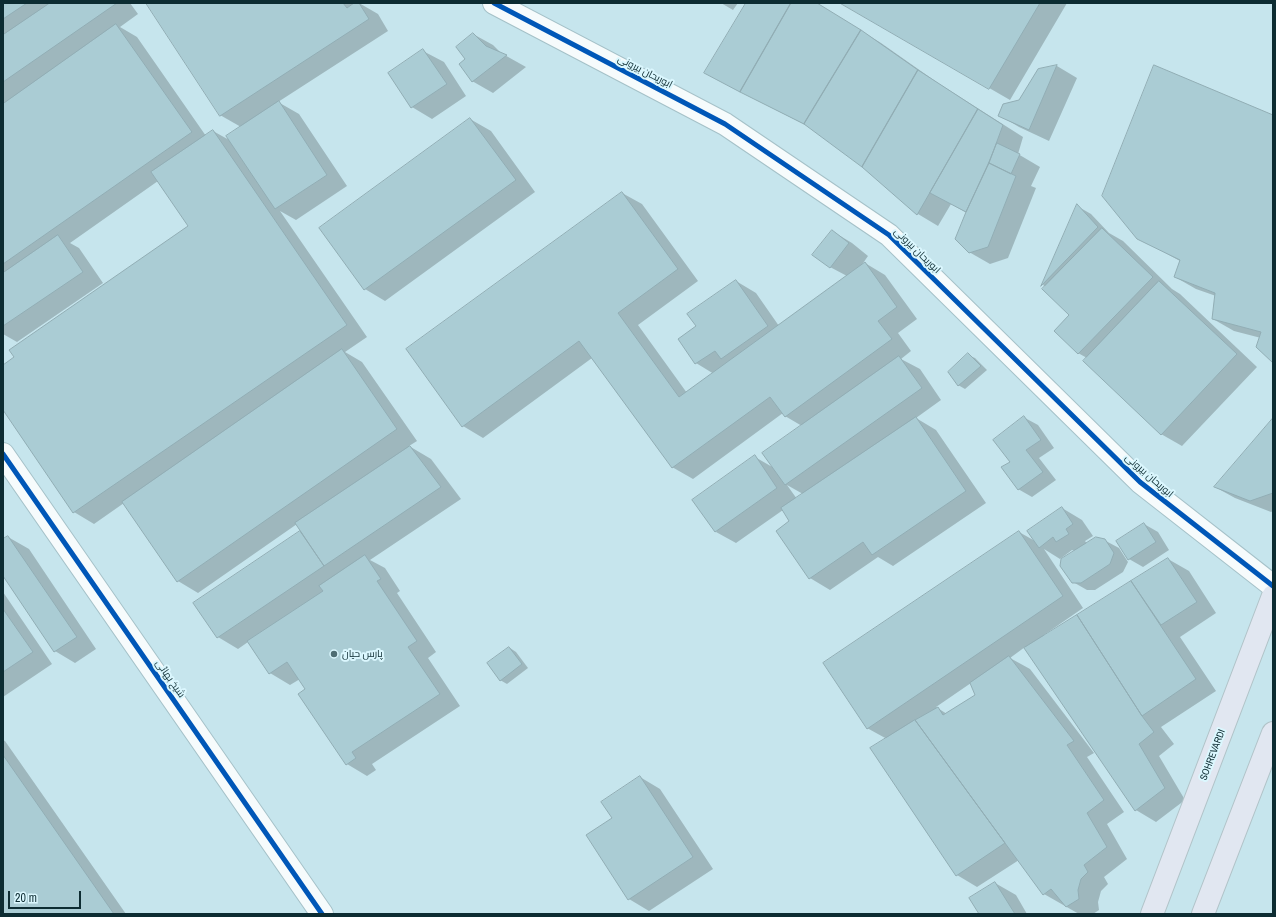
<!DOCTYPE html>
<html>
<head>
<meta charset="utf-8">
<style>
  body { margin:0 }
  #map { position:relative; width:1276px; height:917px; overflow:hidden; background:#c6e5ed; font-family:"Archivo Narrow",sans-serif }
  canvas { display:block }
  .frame { position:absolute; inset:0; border:4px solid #0d2c32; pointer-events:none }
  .scale { position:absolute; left:8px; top:891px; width:73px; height:18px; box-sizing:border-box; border:2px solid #0d2c32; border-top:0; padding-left:5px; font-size:12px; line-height:14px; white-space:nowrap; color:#0d2c32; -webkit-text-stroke:3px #dbf7fe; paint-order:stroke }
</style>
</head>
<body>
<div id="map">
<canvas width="1276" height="917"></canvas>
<div class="frame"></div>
<div class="scale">20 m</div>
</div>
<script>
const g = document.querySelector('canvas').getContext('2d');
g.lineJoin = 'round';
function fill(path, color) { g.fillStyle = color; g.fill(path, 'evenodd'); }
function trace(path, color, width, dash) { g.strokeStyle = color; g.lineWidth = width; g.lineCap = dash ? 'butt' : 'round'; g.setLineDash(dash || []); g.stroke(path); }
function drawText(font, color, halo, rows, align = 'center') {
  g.font = font + ' "Archivo Narrow",Cairo,sans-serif'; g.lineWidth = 4; g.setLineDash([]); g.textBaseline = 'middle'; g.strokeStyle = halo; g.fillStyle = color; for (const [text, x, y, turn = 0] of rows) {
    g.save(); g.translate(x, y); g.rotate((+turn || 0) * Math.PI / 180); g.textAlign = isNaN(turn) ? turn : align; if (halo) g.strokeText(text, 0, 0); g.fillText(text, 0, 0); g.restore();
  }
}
fill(new Path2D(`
  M 3,3 L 130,3 L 138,14 L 120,27 L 137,37 L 206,136 L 213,131 L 231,141 L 241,127 L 220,115 L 148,3 L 359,3 L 378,14 L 388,31 L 278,102 L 299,114 L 347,186 L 296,220 L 280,211 L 367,337 L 345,352 L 362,362 L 417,441 L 409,446 L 431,459 L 461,499 L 370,560 L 385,568 L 400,591 L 397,593 L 436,652 L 428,658 L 460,706 L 372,764 L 376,770 L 367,776 L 347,764 L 307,690 L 300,679 L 290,685 L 270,673 L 248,642 L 238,649 L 218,637 L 195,603 L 302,531 L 297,524 L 198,593 L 178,581 L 124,503 L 94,524 L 74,512 L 3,409 L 3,366 L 190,227 L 158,181 L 70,243 L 79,248 L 103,283 L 17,342 L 3,334 Z
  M 721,3 L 738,3 L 733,10 Z
  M 747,3 L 816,3 L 881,43 L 938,83 L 1023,137 L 1018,154 L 1040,167 L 1031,186 L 1036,188 L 1008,258 L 990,264 L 969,252 L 967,213 L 951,204 L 938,226 L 918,214 L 863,166 L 811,128 L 726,84 Z
  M 842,3 L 1067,3 L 1010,100 Z
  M 473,34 L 493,45 L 501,53 L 526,67 L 493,93 L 472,81 Z
  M 423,51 L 444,62 L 466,96 L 432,119 L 412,107 Z
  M 1057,66 L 1077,78 L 1049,141 L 1019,127 L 999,115 L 1020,101 L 1039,69 Z
  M 1273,116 L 1273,362 L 1261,338 L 1234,331 L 1213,319 L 1216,296 L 1196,289 L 1175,277 L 1180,261 L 1138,238 Z
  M 470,119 L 491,131 L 535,192 L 385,301 L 365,289 Z
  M 622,193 L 642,204 L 698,281 L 638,325 L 687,393 L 714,374 L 696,363 L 679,339 L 697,327 L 736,281 L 756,293 L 779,326 L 847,276 L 830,267 L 832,231 L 852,243 L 868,256 L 861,266 L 865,263 L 885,275 L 917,319 L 898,333 L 911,351 L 901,359 L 920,369 L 941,400 L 916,418 L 936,430 L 986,503 L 893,566 L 878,557 L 830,590 L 810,578 L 791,522 L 783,510 L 736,543 L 716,532 L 755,457 L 774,468 L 802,426 L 785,416 L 783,413 L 693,479 L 672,467 L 592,358 L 483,438 L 463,426 ZM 787,485 L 803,494 L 797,499 Z
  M 1077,206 L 1091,214 L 1109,233 L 1123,241 L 1172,289 L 1180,294 L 1257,367 L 1182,446 L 1161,434 L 1087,358 L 1078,353 L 1071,315 L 1046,287 L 1043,285 Z
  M 968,355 L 975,358 L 987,370 L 965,389 L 958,385 Z
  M 1025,418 L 1038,425 L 1054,448 L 1039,458 L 1056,480 L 1032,497 L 1018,489 L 1011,462 Z
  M 1273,420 L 1273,511 L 1271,512 L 1235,498 L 1215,487 Z
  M 1062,508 L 1082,520 L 1093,536 L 1085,541 L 1087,544 L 1104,540 L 1119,548 L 1128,562 L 1123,572 L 1095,590 L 1087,590 L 1073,582 L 1075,551 L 1072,550 L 1060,559 L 1044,549 L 1083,608 L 1044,635 L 1045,636 L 1168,559 L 1189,571 L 1216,613 L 1180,637 L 1216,691 L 1161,727 L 1174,744 L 1159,756 L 1185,800 L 1156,822 L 1136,810 L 1025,647 L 1010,658 L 1030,669 L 1094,753 L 1087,757 L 1124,812 L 1107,824 L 1127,859 L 1104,877 L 1108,884 L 1101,891 L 1098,902 L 1099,910 L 1093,914 L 1079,914 L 1044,894 L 1019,860 L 977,887 L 957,875 L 887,739 L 867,728 L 1019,532 L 1035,541 ZM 971,683 L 976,695 L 947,714 L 936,707 Z
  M 1144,524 L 1158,532 L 1169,550 L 1143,567 L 1129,559 Z
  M 8,537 L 29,549 L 96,649 L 75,663 L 55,651 L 3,574 L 3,541 Z
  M 3,592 L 52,664 L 3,697 Z
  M 510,648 L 516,652 L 528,668 L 507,684 L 500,680 Z
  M 3,740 L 5,741 L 126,914 L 3,914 Z
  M 640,777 L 660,789 L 713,869 L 649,911 L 629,899 L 613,818 Z
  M 995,883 L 1016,895 L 1027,914 L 980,914 Z`), '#0003');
const building = new Path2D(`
  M 3,3 L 27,3 L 3,19 Z
  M 50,3 L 117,3 L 3,82 L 3,35 Z
  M 146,3 L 343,3 L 347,8 L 354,3 L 359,3 L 369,19 L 220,116 Z
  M 746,3 L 791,3 L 740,92 L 704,73 Z
  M 791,3 L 817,3 L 861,30 L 804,124 L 740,92 Z
  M 840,3 L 1040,3 L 989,89 Z
  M 116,24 L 192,132 L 3,264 L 3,104 Z
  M 861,30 L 918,70 L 862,167 L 804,124 Z
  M 473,33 L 486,46 L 507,55 L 472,82 L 459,64 L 465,59 L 456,47 Z
  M 423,49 L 447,84 L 411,108 L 388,73 Z
  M 1057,65 L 1029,130 L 998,116 L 1003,104 L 1019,100 L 1038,69 Z
  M 1154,65 L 1273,115 L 1273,363 L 1256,347 L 1261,332 L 1212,319 L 1215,293 L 1174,277 L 1180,260 L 1137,239 L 1102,196 Z
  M 918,70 L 978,109 L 917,215 L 862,167 Z
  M 279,101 L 327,175 L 275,209 L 226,136 Z
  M 978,109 L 1003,125 L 989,163 L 966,212 L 930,193 Z
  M 470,118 L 516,180 L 364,290 L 319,228 Z
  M 213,130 L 347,325 L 73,513 L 3,410 L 3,365 L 14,357 L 9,350 L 188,226 L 151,172 Z
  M 997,143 L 1020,154 L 1011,174 L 989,163 Z
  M 989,163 L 1016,176 L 988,247 L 969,253 L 955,239 L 966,212 Z
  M 622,192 L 678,269 L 618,313 L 679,397 L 865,262 L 897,307 L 878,321 L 892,339 L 785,417 L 770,397 L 672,468 L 579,341 L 462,427 L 406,349 Z
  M 1077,204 L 1098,227 L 1041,286 Z
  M 1102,228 L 1153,277 L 1078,354 L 1054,331 L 1069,315 L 1042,289 Z
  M 832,230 L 849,243 L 830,268 L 812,255 Z
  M 58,235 L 83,272 L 3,326 L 3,273 Z
  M 736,280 L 768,326 L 721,359 L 715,351 L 695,364 L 678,339 L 696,326 L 687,314 Z
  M 1159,281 L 1237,354 L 1161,435 L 1083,361 Z
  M 342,349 L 397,429 L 177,582 L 122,502 Z
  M 968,353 L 981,366 L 958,386 L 948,372 Z
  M 899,356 L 922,388 L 785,485 L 762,453 Z
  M 1024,416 L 1041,440 L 1026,450 L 1043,472 L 1018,490 L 1001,467 L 1010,462 L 993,440 Z
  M 916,417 L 966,491 L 872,555 L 863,542 L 809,579 L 776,531 L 789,521 L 781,508 Z
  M 1273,418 L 1273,493 L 1250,501 L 1214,487 Z
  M 410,446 L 441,487 L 324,566 L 295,523 Z
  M 755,455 L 777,488 L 715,532 L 692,500 Z
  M 1062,507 L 1073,524 L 1066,529 L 1069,534 L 1056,542 L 1053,537 L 1039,548 L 1027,531 Z
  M 1144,523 L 1156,542 L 1128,560 L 1116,541 Z
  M 300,531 L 324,566 L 217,638 L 193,603 Z
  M 1019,531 L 1063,596 L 867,729 L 823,663 Z
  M 8,536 L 77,637 L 54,652 L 3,576 L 3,539 Z
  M 1096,537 L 1105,539 L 1114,553 L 1110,564 L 1081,583 L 1072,583 L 1060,566 L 1061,559 Z
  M 365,555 L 381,579 L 377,581 L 417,641 L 408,647 L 440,694 L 352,752 L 356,758 L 346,765 L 298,694 L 305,689 L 287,662 L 269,674 L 247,641 L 323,591 L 319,586 Z
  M 1168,558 L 1197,602 L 1161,625 L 1131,581 Z
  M 1131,581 L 1196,679 L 1142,716 L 1077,615 Z
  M 3,609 L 33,652 L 3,672 Z
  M 1077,615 L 1142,716 L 1154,732 L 1139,744 L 1165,788 L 1135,811 L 1024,648 Z
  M 509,647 L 522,664 L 500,681 L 487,663 Z
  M 1009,656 L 1074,741 L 1067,745 L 1104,800 L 1087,813 L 1107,847 L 1084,865 L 1088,872 L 1081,879 L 1078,890 L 1079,899 L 1066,907 L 1051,889 L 1043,895 L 915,720 L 938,707 L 943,715 L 975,695 L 970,683 Z
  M 915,720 L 1005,843 L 956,876 L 870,748 Z
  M 3,755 L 114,914 L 3,914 Z
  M 640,776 L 693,857 L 628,900 L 586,835 L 612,818 L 601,802 Z
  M 995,882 L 1015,914 L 979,914 L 969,898 Z`);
fill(building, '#aaccd4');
trace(building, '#91adb4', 1);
const minor = new Path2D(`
  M 494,3 L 725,124 L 889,235 L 1140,482 L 1273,586
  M 3,454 L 322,914`);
const major = new Path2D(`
  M 1152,914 L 1273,596
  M 1203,914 L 1273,733`);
trace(minor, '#a5c1c8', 24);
trace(major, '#b1c3c8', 24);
trace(minor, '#f6fbfc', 22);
trace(major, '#e1e7f1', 22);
trace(new Path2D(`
  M 494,3 L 725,124 L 889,235 L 1140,482 L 1273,586
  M 3,454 L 322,914`), '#0057b8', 5);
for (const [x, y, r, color] of [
  [334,654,4,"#4e6d73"]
]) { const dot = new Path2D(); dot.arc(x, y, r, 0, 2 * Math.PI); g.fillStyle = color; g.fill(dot); trace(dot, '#dbf7fe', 1.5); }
drawText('10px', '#0d2c32', '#dbf7fe', [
  ["ابوریحان بیرونی",645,72,27],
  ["ابوریحان بیرونی",917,251,44],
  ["ابوریحان بیرونی",1149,476,41],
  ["شیخ بهائی",170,679,55],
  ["SOHREVARDI",1213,755,-69]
]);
drawText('10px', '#0d2c32', '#dbf7fe', [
  ["پارس حیان",342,654]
], 'left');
</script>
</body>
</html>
